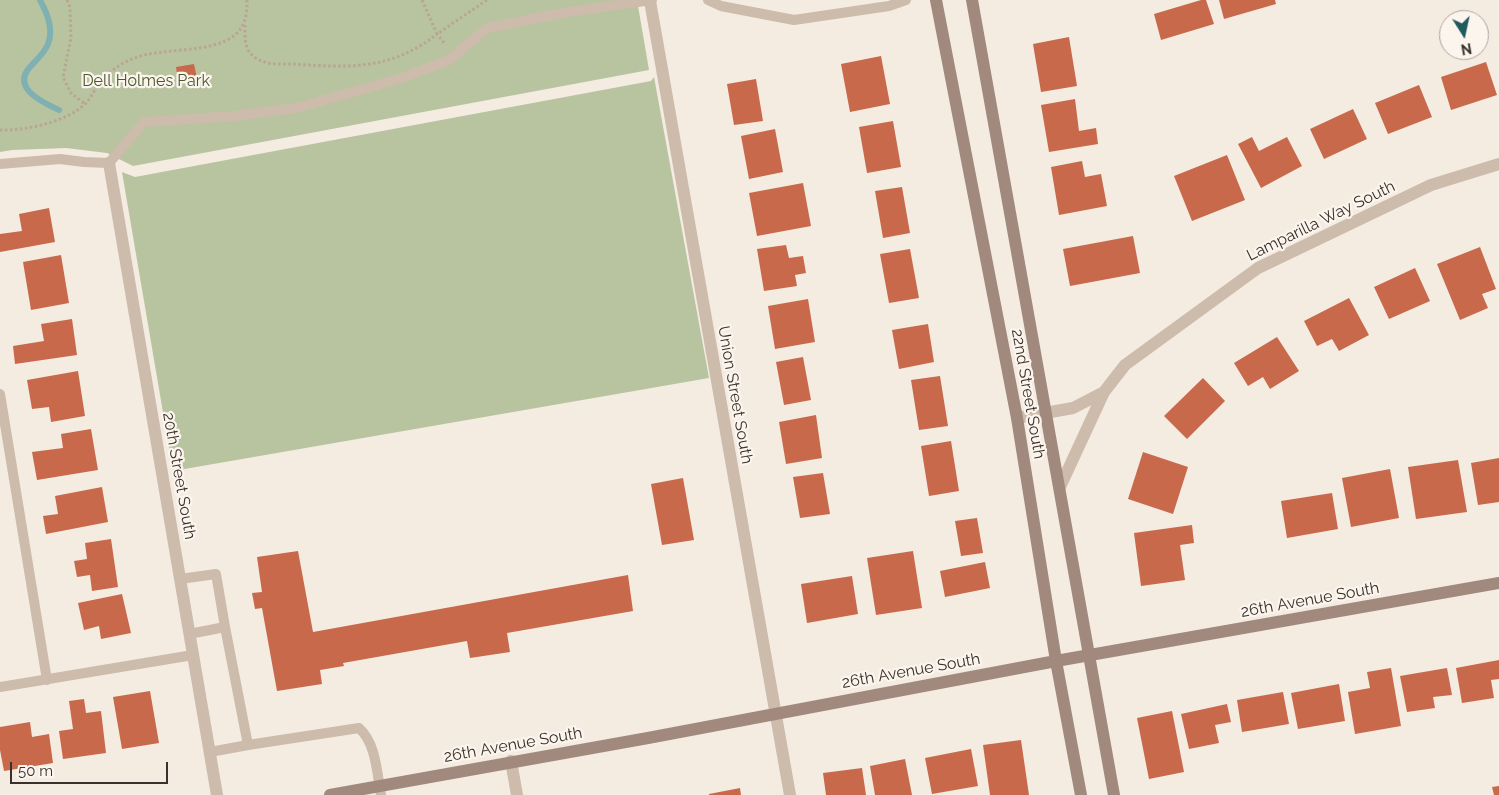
<!DOCTYPE html>
<html>
<head>
<meta charset="utf-8">
<style>
  body { margin:0 }
  #map { position:relative; width:1499px; height:795px; overflow:hidden; background:#f4ebe1; font-family:Raleway,sans-serif }
  canvas { display:block }
  .north { position:absolute; left:1439px; top:10px; width:50px; height:50px; box-sizing:border-box; background:#fbf5ee; border:1px solid #aea6a0; border-radius:50%; rotate:170deg; font-size:14px; font-weight:700; line-height:20px; text-align:center; color:#3b302b }
  .north::after { content:''; display:block; margin:auto; width:18px; height:22px; background:#1f5a5e; clip-path:polygon(50% 0,100% 100%,50% 72%,0 100%) }
  .scale { position:absolute; left:10px; top:762px; width:158px; height:22px; box-sizing:border-box; border:2px solid #3b302b; border-top:0; padding-left:6px; font-size:15px; line-height:18px; white-space:nowrap; color:#3b302b; -webkit-text-stroke:4px #fbf5ee; paint-order:stroke }
</style>
</head>
<body>
<div id="map">
<canvas width="1499" height="795"></canvas>
<div class="north">N</div>
<div class="scale">50 m</div>
</div>
<script>
const g = document.querySelector('canvas').getContext('2d');
g.lineJoin = 'round';
function fill(path, color) { g.fillStyle = color; g.fill(path, 'evenodd'); }
function trace(path, color, width, dash) { g.strokeStyle = color; g.lineWidth = width; g.lineCap = dash ? 'butt' : 'round'; g.setLineDash(dash || []); g.stroke(path); }
function drawText(font, color, halo, rows, align = 'center') {
  g.font = font + ' Raleway,sans-serif'; g.lineWidth = 4.5; g.setLineDash([]); g.textBaseline = 'middle'; g.strokeStyle = halo; g.fillStyle = color; for (const [text, x, y, turn = 0] of rows) {
    g.save(); g.translate(x, y); g.rotate((+turn || 0) * Math.PI / 180); g.textAlign = isNaN(turn) ? turn : align; if (halo) g.strokeText(text, 0, 0); g.fillText(text, 0, 0); g.restore();
  }
}
fill(new Path2D(`
  M 0,0 L 637,0 L 649,70 L 133,166 L 107,153 L 66,148 L 12,150 L 0,152 Z
  M 654,77 L 709,378 L 173,471 L 122,172 L 135,177 L 651,81 Z`), '#b8c4a0');
trace(new Path2D(`
  M 40,0 C 47,13 54,29 48,44 C 44,54 36,60 29,68 C 12,89 44,103 59,110`), '#7fb0b2', 6);
fill(new Path2D(`
  M 1201,0 L 1206,0 L 1214,24 L 1161,40 L 1154,14 Z
  M 1219,0 L 1275,0 L 1276,4 L 1224,19 Z
  M 1069,37 L 1077,86 L 1041,92 L 1033,44 Z
  M 881,56 L 890,104 L 850,112 L 841,64 Z
  M 1486,62 L 1497,95 L 1451,110 L 1441,77 Z
  M 194,64 L 197,78 L 178,81 L 176,67 Z
  M 756,79 L 763,121 L 734,125 L 727,84 Z
  M 1419,85 L 1432,117 L 1388,134 L 1375,103 Z
  M 1075,99 L 1079,131 L 1096,128 L 1098,144 L 1049,152 L 1041,105 Z
  M 1353,109 L 1367,139 L 1324,159 L 1310,129 Z
  M 893,121 L 901,167 L 867,173 L 859,127 Z
  M 775,129 L 783,172 L 749,179 L 741,136 Z
  M 1252,137 L 1259,151 L 1287,137 L 1302,166 L 1261,188 L 1238,144 Z
  M 1227,155 L 1245,200 L 1192,221 L 1174,176 Z
  M 1082,161 L 1085,177 L 1101,174 L 1107,206 L 1059,215 L 1051,167 Z
  M 803,183 L 811,226 L 757,236 L 749,193 Z
  M 902,187 L 910,233 L 883,238 L 875,191 Z
  M 49,208 L 55,242 L 0,252 L 0,234 L 22,231 L 19,214 Z
  M 1133,236 L 1140,273 L 1070,286 L 1063,249 Z
  M 786,245 L 789,258 L 803,256 L 806,273 L 795,275 L 797,286 L 764,291 L 757,249 Z
  M 1480,247 L 1496,289 L 1482,294 L 1488,308 L 1460,320 L 1437,264 Z
  M 910,249 L 919,298 L 889,303 L 880,254 Z
  M 61,255 L 69,303 L 31,310 L 23,262 Z
  M 1415,268 L 1430,301 L 1389,319 L 1374,287 Z
  M 1349,298 L 1369,335 L 1339,351 L 1332,339 L 1317,346 L 1304,321 Z
  M 808,299 L 815,342 L 775,349 L 768,306 Z
  M 72,319 L 77,355 L 15,364 L 13,346 L 44,341 L 41,324 Z
  M 928,324 L 934,362 L 899,369 L 892,330 Z
  M 1277,337 L 1299,371 L 1270,389 L 1263,377 L 1248,386 L 1234,363 Z
  M 803,357 L 811,400 L 784,405 L 776,362 Z
  M 78,371 L 85,416 L 51,422 L 49,407 L 32,409 L 27,380 Z
  M 940,376 L 948,426 L 919,430 L 911,380 Z
  M 1203,378 L 1225,401 L 1187,439 L 1164,416 Z
  M 816,415 L 822,458 L 786,464 L 779,422 Z
  M 91,429 L 98,470 L 37,480 L 32,452 L 63,448 L 61,434 Z
  M 951,441 L 959,491 L 929,496 L 921,446 Z
  M 1143,452 L 1188,467 L 1173,514 L 1128,499 Z
  M 1499,458 L 1499,502 L 1478,505 L 1471,463 Z
  M 1458,460 L 1467,512 L 1416,519 L 1408,467 Z
  M 1390,469 L 1399,518 L 1351,527 L 1342,478 Z
  M 823,473 L 830,514 L 800,518 L 793,477 Z
  M 683,478 L 694,540 L 662,545 L 651,484 Z
  M 102,487 L 108,522 L 46,534 L 43,516 L 58,514 L 55,496 Z
  M 1332,493 L 1338,529 L 1287,538 L 1281,501 Z
  M 977,518 L 983,553 L 961,556 L 955,521 Z
  M 1192,525 L 1194,543 L 1180,545 L 1185,580 L 1141,586 L 1134,533 Z
  M 111,539 L 118,587 L 92,591 L 90,575 L 77,577 L 74,561 L 87,559 L 85,543 Z
  M 298,551 L 313,632 L 628,575 L 633,611 L 507,633 L 510,652 L 470,658 L 467,641 L 343,663 L 344,666 L 320,670 L 322,684 L 277,691 L 262,608 L 255,609 L 252,593 L 262,592 L 257,557 Z
  M 913,551 L 922,608 L 876,615 L 867,558 Z
  M 985,562 L 990,588 L 945,597 L 940,571 Z
  M 852,576 L 858,614 L 807,623 L 801,584 Z
  M 122,594 L 131,633 L 101,639 L 99,626 L 84,630 L 78,603 Z
  M 1499,660 L 1499,679 L 1491,680 L 1494,698 L 1462,703 L 1456,668 Z
  M 1391,668 L 1401,726 L 1355,734 L 1348,692 L 1370,688 L 1367,672 Z
  M 1447,668 L 1452,695 L 1433,697 L 1435,708 L 1407,712 L 1400,676 Z
  M 1339,684 L 1345,721 L 1298,729 L 1291,693 Z
  M 150,691 L 159,743 L 122,749 L 113,697 Z
  M 1283,692 L 1289,724 L 1242,732 L 1237,700 Z
  M 84,699 L 86,713 L 101,711 L 106,753 L 63,759 L 59,731 L 73,729 L 69,701 Z
  M 1227,704 L 1231,722 L 1215,725 L 1219,743 L 1189,749 L 1181,714 Z
  M 1172,711 L 1184,772 L 1149,779 L 1137,718 Z
  M 30,722 L 32,737 L 49,734 L 53,763 L 4,771 L 0,750 L 0,727 Z
  M 1021,740 L 1029,795 L 990,795 L 983,745 Z
  M 971,749 L 978,786 L 932,794 L 925,758 Z
  M 905,759 L 912,795 L 875,795 L 870,766 Z
  M 862,768 L 866,795 L 826,795 L 823,773 Z
  M 1499,786 L 1499,795 L 1494,795 L 1492,787 Z
  M 740,788 L 741,795 L 709,795 L 709,794 Z`), '#c8694b');
trace(new Path2D(`
  M 67,0 L 70,7 L 71,38 L 63,77 L 71,93 L 85,104
  M 422,0 L 437,34 L 487,0
  M 245,25 C 245,34 244,47 251,54 C 263,66 279,64 294,64 C 349,68 392,70 437,34 L 445,44
  M 0,130 C 24,131 68,122 86,103 C 91,98 94,90 99,84 C 108,72 121,63 135,58 C 163,47 212,54 235,35 C 246,25 247,14 247,0`), '#b9a596', 3, [2.5, 2.5]);
trace(new Path2D(`
  M 708,0 L 721,6 L 794,20 L 889,6 L 906,0
  M 0,164 L 60,159 L 84,162 L 109,163 L 144,122 L 235,116 L 296,108 L 399,79 L 449,60 L 487,28 L 568,12 L 652,0
  M 0,394 L 47,680
  M 180,579 L 216,574 L 225,627
  M 189,634 L 225,627 L 248,745 L 359,728 C 376,743 377,773 381,795
  M 0,687 L 193,655
  M 210,752 L 248,745`), '#cdbbac', 10);
trace(new Path2D(`
  M 650,1 L 790,795
  M 109,163 L 217,795
  M 1017,418 L 1073,408 L 1104,392
  M 1060,487 L 1104,392 L 1125,365 L 1258,268 L 1431,185 L 1499,164
  M 511,761 L 517,795`), '#cdbbac', 12);
trace(new Path2D(`
  M 936,0 L 1017,418 L 1056,661 L 1081,795
  M 972,0 L 1114,795
  M 330,795 L 648,738 L 1056,661 L 1499,583`), '#a18a7d', 12);
drawText('16px', '#4a5a2e', '#fbf5ee', [
  ["Dell Holmes Park",146,81]
]);
drawText('16px', '#3b302b', '#fbf5ee', [
  ["Lamparilla Way South",1321,221,-26],
  ["22nd Street South",1028,394,80],
  ["Union Street South",735,395,80],
  ["20th Street South",179,476,80],
  ["26th Avenue South",1310,600,-10],
  ["26th Avenue South",911,671,-10],
  ["26th Avenue South",513,745,-10]
]);
</script>
</body>
</html>
